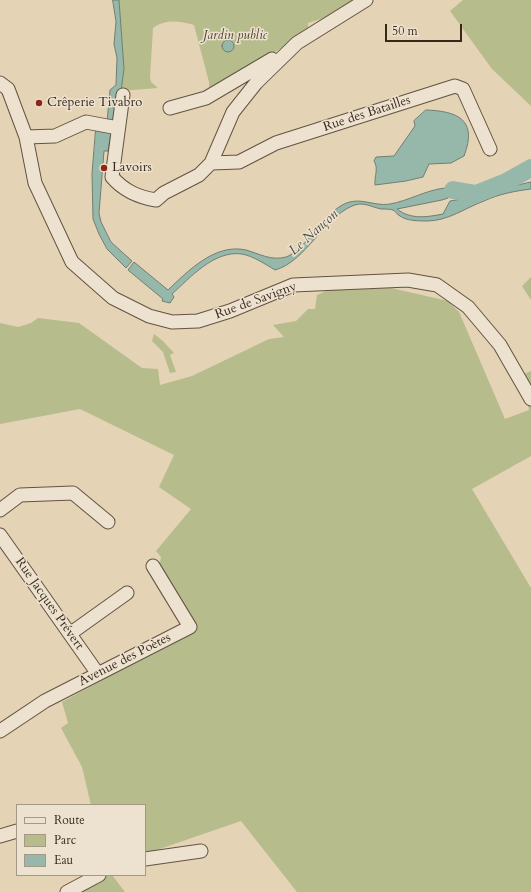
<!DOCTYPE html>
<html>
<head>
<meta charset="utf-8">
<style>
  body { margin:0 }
  #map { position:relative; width:531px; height:892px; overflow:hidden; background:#e4d3b5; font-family:Cardo,serif }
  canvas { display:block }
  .legend { position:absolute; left:16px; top:804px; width:130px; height:72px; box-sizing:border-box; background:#ede2cf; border:1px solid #a49887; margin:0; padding:5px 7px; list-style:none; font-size:12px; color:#37281b }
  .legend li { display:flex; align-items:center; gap:8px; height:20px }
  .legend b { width:20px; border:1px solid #a49887 }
  .scale { position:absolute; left:385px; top:24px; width:77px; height:18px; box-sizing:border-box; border:2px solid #37281b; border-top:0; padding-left:5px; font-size:12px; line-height:14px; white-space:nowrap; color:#37281b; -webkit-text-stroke:3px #ede2cf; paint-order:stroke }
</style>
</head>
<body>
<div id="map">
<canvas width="531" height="892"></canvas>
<ul class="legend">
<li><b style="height:5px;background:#ede2cf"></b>Route</li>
<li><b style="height:11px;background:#b6bc8c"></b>Parc</li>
<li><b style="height:11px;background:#96b8aa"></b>Eau</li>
</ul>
<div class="scale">50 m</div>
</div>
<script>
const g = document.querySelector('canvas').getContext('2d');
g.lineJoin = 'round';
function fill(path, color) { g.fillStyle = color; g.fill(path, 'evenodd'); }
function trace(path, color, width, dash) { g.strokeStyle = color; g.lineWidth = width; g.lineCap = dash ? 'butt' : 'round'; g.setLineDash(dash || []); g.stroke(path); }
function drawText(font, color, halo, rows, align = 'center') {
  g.font = font + ' Cardo,serif'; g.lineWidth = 3; g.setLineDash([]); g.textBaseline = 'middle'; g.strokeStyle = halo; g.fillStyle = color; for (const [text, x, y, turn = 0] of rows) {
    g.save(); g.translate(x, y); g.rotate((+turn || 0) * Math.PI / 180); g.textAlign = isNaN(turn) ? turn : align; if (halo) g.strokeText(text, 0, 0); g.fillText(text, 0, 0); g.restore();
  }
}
fill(new Path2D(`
  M 119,0 L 359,0 L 330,16 L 308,23 L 308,31 L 236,77 L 209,91 L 209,82 L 194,25 C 179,21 166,19 153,28 L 150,78 L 151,82 L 158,88 L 121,91 L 124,69 Z
  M 463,0 L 531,0 L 531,106 L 492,69 L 450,11 Z
  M 531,277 L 531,300 L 522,286 Z
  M 391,288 L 448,301 L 459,312 L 505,419 L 529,410 L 522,375 L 531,371 L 531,456 L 472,489 L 531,588 L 531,892 L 297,892 L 241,821 L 145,854 L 145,805 L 91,805 L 82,767 L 61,728 L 68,723 L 62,702 L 194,630 L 158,571 L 161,557 L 156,551 L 191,509 L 159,487 L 174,455 L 80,409 L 0,424 L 0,323 L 18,327 L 31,323 L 38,318 L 79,323 L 142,368 L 158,369 L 160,385 L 192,376 L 269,339 L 284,337 L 273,325 L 296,321 L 308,309 L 315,309 L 317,295 L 328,290 Z
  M 154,334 L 163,341 L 174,353 L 170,355 L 176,372 L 170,373 L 163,352 L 152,341 Z
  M 93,875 L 112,875 L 125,892 L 66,892 Z`), '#b6bc8c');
const water = new Path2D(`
  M 113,0 L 119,0 L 124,69 L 121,91 L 113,124 L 107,122 L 110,90 L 116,85 L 117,58 L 114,44 L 116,22 Z
  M222 46a6 6 0 1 1 12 0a6 6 0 1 1-12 0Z
  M 426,110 C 458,111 478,120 464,156 L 451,163 L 429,164 L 423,177 L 406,181 L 375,185 C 374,176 379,169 374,161 L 376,157 L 394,156 L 415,126 L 414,121 Z
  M 96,129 L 111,133 L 108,151 L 104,151 L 99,213 L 101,222 L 111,242 L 132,261 L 126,268 L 107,249 L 99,234 L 93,219 L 92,174 Z
  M 531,166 L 531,171 L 519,175 L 503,186 L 483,193 L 481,190 Z
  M 531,182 L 531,189 C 515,191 499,194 484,201 C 465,208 448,221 427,221 C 419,221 407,221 400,216 C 397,215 396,211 393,210 C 390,209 385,209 381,209 C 371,207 363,201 352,206 C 323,219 305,262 275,270 C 265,264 253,256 242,254 C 214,250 190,278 172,294 L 174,297 L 170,303 L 162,301 L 163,299 L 128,270 L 134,262 L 168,290 C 188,271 215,243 246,250 C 260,254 271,261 286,257 C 302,252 324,217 339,207 C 358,194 372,207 390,204 C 408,201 426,190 445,188 C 455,187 466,192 475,192 L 476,195 L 450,195 L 448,198 L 442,200 L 397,209 C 411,220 427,217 443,214 L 450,201 C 477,197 503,188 531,182 Z`);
fill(water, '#96b8aa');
trace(water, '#707e71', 1);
trace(new Path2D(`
  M 453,190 L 476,194 L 506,182 L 531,168`), '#96b8aa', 18);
const minor = new Path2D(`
  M 0,83 L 8,89 L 26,137 L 35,183 L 72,262 L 113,298 L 149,316 L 172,322 L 198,321 L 230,311 L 293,285 L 408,280 L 437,285 L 468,307 L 500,345 L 531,399
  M 123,95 L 112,177 C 124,191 138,197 156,200 L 164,193 L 199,175 L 211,163 L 233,112 L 256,83 L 297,43 L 366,0
  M 170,108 L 206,98 L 272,59
  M 26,137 L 55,136 L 86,122 L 118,128
  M 211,163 L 239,162 L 276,143 L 455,86 L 463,89 L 490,149
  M 0,510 L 20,495 L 73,493 L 108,522
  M 0,535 L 98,674
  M 71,633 L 127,593
  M 0,731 L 45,701 L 190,627 L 153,566
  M 0,836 L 17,831
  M 145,859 L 201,851
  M 67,892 L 99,875`);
trace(minor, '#625342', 15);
trace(minor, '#ede2cf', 13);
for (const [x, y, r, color] of [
  [39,103,4,"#8f2418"],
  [104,168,4,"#8f2418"]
]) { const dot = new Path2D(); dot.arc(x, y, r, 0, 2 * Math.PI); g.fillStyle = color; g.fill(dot); trace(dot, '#ede2cf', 1.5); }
drawText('italic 13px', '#504632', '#ede2cf', [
  ["Jardin public",235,36]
]);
drawText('13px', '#37281b', '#ede2cf', [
  ["Crêperie Tivabro",47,103],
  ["Lavoirs",112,168]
], 'left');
drawText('13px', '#37281b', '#ede2cf', [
  ["Rue des Batailles",367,114,-18],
  ["Rue de Savigny",256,301,-20],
  ["Rue Jacques Prévert",49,604,55],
  ["Avenue des Poètes",125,660,-27]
]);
drawText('italic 14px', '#4f4c3f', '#ede2cf', [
  ["Le Nançon",314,233,-42]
]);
</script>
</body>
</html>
